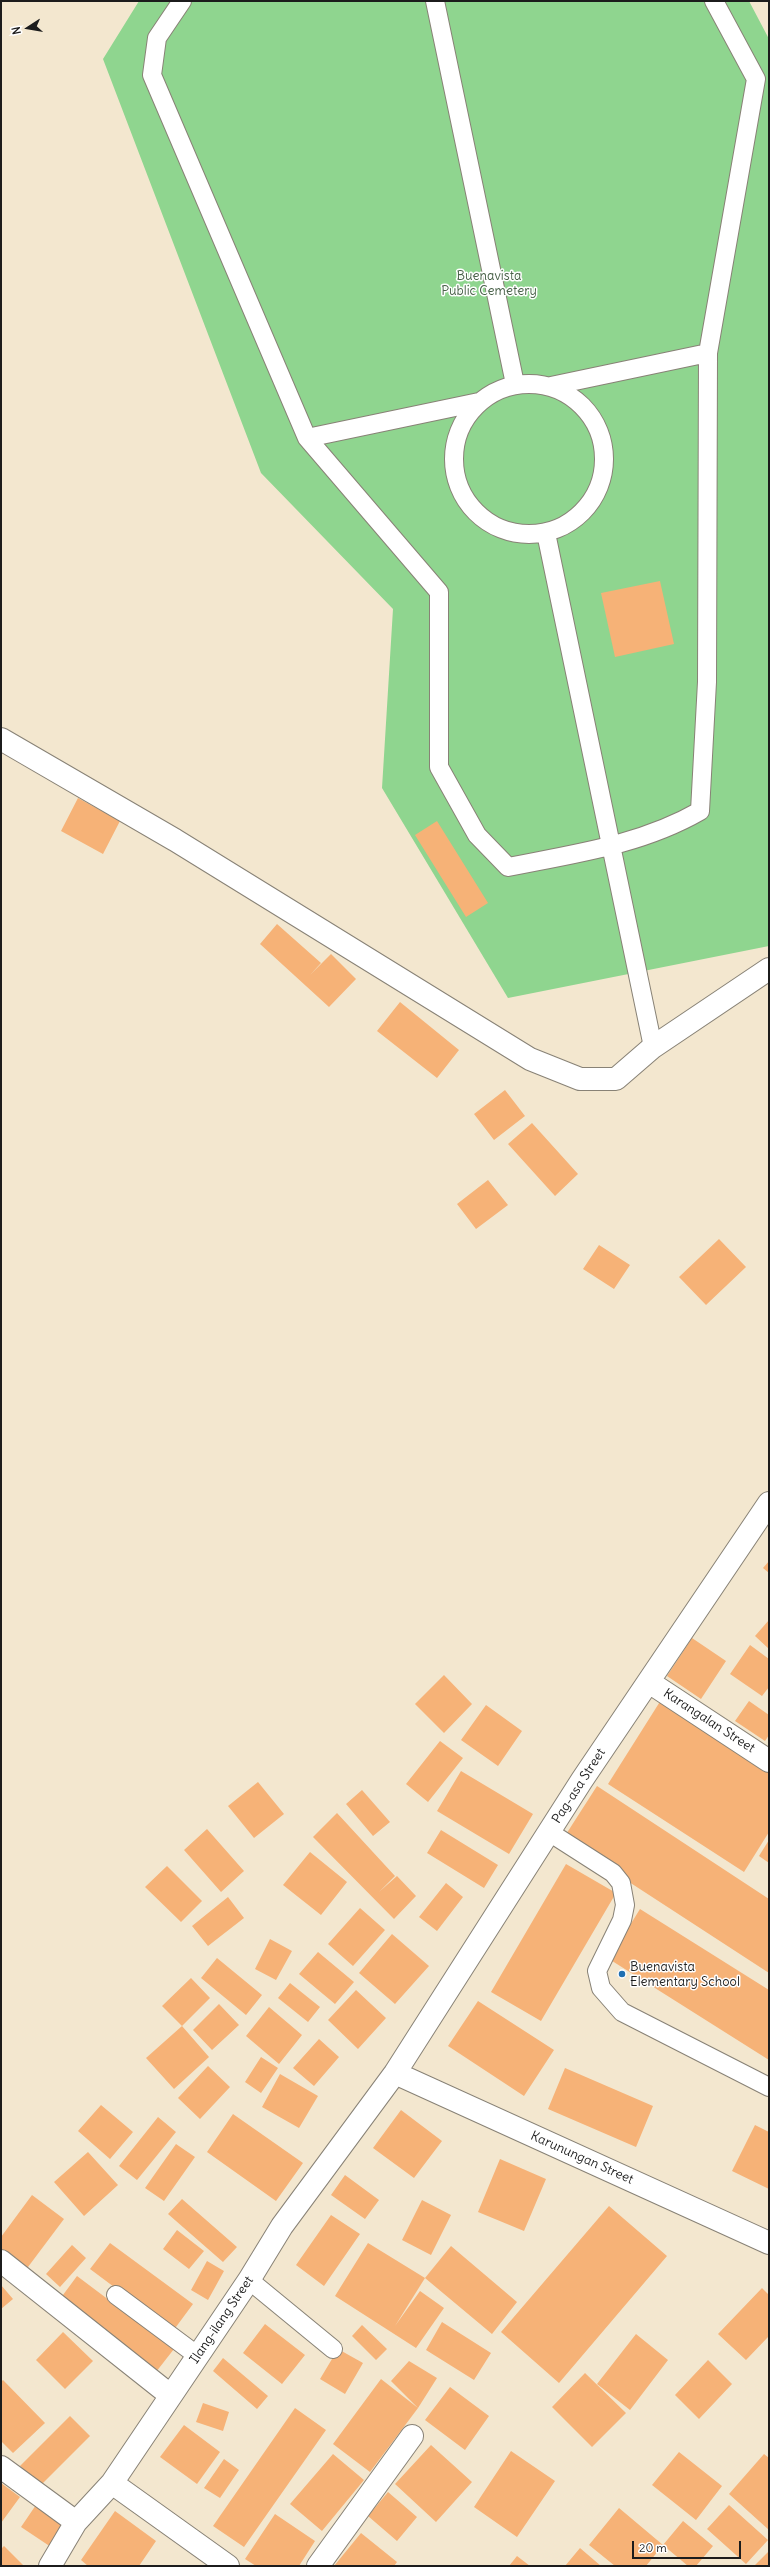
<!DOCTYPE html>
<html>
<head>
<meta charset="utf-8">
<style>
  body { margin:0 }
  #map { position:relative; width:770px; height:2567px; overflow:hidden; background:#f3e7cf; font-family:Delius,sans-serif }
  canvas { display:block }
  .frame { position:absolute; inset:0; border:2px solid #1c1c1c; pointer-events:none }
  .north { position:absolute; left:8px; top:8px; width:40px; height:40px; -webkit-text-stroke:3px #fff; paint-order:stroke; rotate:258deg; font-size:11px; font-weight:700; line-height:16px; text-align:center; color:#1c1c1c }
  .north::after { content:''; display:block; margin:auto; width:14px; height:18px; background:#1c1c1c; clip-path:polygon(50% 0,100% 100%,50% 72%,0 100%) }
  .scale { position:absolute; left:632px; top:2541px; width:109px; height:18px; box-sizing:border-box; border:2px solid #1c1c1c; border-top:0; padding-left:5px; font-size:12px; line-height:14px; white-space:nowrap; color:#1c1c1c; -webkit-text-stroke:3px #fff; paint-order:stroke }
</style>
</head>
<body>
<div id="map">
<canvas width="770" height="2567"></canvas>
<div class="frame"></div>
<div class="north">N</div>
<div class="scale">20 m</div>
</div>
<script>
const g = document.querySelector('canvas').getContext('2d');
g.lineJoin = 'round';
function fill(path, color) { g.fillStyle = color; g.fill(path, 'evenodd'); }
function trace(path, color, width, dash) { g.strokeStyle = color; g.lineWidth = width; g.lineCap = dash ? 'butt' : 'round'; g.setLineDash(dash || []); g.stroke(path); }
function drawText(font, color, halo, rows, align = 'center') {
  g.font = font + ' Delius,sans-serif'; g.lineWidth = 3; g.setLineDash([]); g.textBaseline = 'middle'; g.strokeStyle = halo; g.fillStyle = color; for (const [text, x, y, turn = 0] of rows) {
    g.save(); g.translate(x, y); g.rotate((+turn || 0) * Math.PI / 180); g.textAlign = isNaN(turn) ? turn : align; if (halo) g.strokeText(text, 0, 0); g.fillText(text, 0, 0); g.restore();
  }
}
fill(new Path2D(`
  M 139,1 L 749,1 L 769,39 L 769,946 L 508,998 L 382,788 L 393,609 L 261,473 L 103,59 Z`), '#8fd58f');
fill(new Path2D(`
  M 660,581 L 674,644 L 615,657 L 601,593 Z
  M 78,798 L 120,821 L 103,854 L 61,831 Z
  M 437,821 L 488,903 L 466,917 L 415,835 Z
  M 277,924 L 321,963 L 310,975 L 331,954 L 356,979 L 329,1007 L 260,944 Z
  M 400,1002 L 459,1050 L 437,1078 L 377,1031 Z
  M 505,1090 L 525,1116 L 494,1140 L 474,1114 Z
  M 532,1123 L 578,1174 L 555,1196 L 508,1144 Z
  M 488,1180 L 508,1205 L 476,1229 L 457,1204 Z
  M 719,1239 L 746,1267 L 706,1305 L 679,1277 Z
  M 599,1245 L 630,1265 L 614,1289 L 583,1269 Z
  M 769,1561 L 769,1573 L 763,1568 Z
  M 769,1620 L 769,1649 L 755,1636 Z
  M 692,1638 L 726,1661 L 701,1699 L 667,1676 Z
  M 750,1645 L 769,1659 L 769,1687 L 762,1696 L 730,1674 Z
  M 444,1675 L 472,1704 L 444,1733 L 415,1704 Z
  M 661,1700 L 769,1771 L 769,1832 L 744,1872 L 608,1784 Z
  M 749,1701 L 769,1715 L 769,1735 L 765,1741 L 735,1721 Z
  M 486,1705 L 522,1731 L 498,1766 L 461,1740 Z
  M 440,1741 L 463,1758 L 428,1802 L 406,1784 Z
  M 461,1771 L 533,1814 L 509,1854 L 437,1811 Z
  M 258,1782 L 284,1814 L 254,1838 L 228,1806 Z
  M 597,1786 L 769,1899 L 769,1973 L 563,1839 Z
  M 362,1790 L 390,1822 L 373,1836 L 346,1804 Z
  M 337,1813 L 395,1876 L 379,1892 L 397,1876 L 416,1896 L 394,1919 L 313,1837 Z
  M 207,1829 L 244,1871 L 221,1892 L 184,1850 Z
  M 441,1830 L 498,1865 L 484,1888 L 427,1853 Z
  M 769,1840 L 769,1863 L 759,1856 Z
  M 310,1852 L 347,1882 L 321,1915 L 283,1885 Z
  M 566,1864 L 616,1893 L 541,2021 L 491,1992 Z
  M 167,1866 L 202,1901 L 181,1922 L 145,1887 Z
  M 446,1883 L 463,1897 L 437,1931 L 419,1917 Z
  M 228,1897 L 244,1918 L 208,1946 L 192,1926 Z
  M 360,1908 L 385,1930 L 353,1966 L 328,1944 Z
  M 640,1909 L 769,1990 L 769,2060 L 609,1959 Z
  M 392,1934 L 429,1966 L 395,2004 L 359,1973 Z
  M 270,1939 L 292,1951 L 276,1980 L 255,1969 Z
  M 318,1952 L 354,1982 L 335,2004 L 299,1974 Z
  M 217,1958 L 262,1995 L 246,2015 L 201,1978 Z
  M 191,1978 L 210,1998 L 182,2026 L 209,2057 L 174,2089 L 146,2058 L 182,2026 L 162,2006 Z
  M 290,1983 L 320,2007 L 308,2022 L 278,1998 Z
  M 356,1990 L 386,2018 L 358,2049 L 328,2020 Z
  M 478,2001 L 554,2050 L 524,2096 L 448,2046 Z
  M 219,2004 L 239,2025 L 212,2050 L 193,2030 Z
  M 269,2007 L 302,2035 L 279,2064 L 246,2036 Z
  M 319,2039 L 339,2057 L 314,2086 L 293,2068 Z
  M 261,2057 L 278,2068 L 261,2093 L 245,2082 Z
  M 208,2066 L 230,2087 L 200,2119 L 178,2098 Z
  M 565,2068 L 653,2106 L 636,2147 L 548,2109 Z
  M 280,2074 L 318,2096 L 299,2128 L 262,2107 Z
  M 101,2105 L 133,2132 L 110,2159 L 78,2131 Z
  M 401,2110 L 442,2141 L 414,2178 L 373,2148 Z
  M 233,2114 L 303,2163 L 276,2201 L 207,2152 Z
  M 158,2117 L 176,2132 L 137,2180 L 119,2166 Z
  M 755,2125 L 769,2132 L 769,2189 L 732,2171 Z
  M 176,2144 L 195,2157 L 164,2201 L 145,2188 Z
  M 88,2152 L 118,2185 L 84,2216 L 54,2182 Z
  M 500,2159 L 546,2179 L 524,2231 L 478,2212 Z
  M 345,2175 L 379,2200 L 365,2219 L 331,2195 Z
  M 32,2195 L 64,2219 L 25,2271 L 1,2253 L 1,2237 Z
  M 182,2199 L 237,2247 L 223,2262 L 168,2214 Z
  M 422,2200 L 451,2215 L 431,2255 L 402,2240 Z
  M 609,2206 L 667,2256 L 559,2383 L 501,2332 Z
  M 331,2215 L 360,2234 L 324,2286 L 296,2265 Z
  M 177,2230 L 204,2251 L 189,2269 L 163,2249 Z
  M 110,2243 L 193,2304 L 173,2331 L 90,2269 Z
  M 368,2243 L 425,2278 L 395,2326 L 420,2291 L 444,2308 L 416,2348 L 335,2296 Z
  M 72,2245 L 86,2258 L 60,2287 L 46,2274 Z
  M 451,2246 L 517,2302 L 492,2334 L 425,2278 Z
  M 207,2261 L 224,2271 L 208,2300 L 191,2290 Z
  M 77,2276 L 174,2349 L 156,2372 L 60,2299 Z
  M 1,2285 L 13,2299 L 1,2309 Z
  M 762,2288 L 769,2295 L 769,2336 L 746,2360 L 718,2334 Z
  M 442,2322 L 491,2353 L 474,2380 L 426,2350 Z
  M 265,2324 L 305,2355 L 282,2384 L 243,2353 Z
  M 362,2325 L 387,2349 L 376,2360 L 352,2336 Z
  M 63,2332 L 93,2361 L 65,2389 L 36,2360 Z
  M 636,2334 L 668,2360 L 630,2410 L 597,2384 Z
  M 338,2349 L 363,2363 L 345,2394 L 320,2379 Z
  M 223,2358 L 268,2396 L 257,2409 L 213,2371 Z
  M 708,2360 L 732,2384 L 699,2419 L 675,2395 Z
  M 409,2361 L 437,2378 L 418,2408 L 370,2472 L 333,2444 L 381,2379 L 418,2408 L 391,2381 Z
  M 585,2373 L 626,2413 L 592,2447 L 552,2407 Z
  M 3,2380 L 45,2423 L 13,2453 L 1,2441 L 1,2382 Z
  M 450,2387 L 489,2416 L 465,2450 L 425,2420 Z
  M 203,2403 L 229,2412 L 223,2431 L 196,2422 Z
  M 295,2408 L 326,2430 L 244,2547 L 213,2526 Z
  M 70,2416 L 90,2436 L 40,2486 L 20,2466 Z
  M 184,2425 L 220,2452 L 197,2484 L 160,2457 Z
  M 431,2445 L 472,2482 L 436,2522 L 395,2484 Z
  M 511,2451 L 555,2481 L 517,2537 L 474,2507 Z
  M 679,2452 L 722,2486 L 696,2520 L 652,2485 Z
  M 333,2454 L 364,2480 L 322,2531 L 290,2504 Z
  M 764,2454 L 769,2458 L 769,2530 L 729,2494 Z
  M 224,2459 L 239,2470 L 220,2498 L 204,2488 Z
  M 1,2483 L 20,2497 L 1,2523 Z
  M 388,2492 L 417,2517 L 397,2541 L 368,2516 Z
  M 38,2502 L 68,2523 L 51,2547 L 21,2527 Z
  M 729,2505 L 768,2540 L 746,2564 L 707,2529 Z
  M 619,2508 L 663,2545 L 646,2566 L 615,2566 L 589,2545 Z
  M 115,2511 L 156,2541 L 139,2566 L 88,2566 L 81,2560 Z
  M 275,2514 L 315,2541 L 299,2566 L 256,2566 L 245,2559 Z
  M 683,2521 L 713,2546 L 696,2566 L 688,2566 L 663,2545 Z
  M 361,2533 L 397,2562 L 394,2566 L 334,2566 Z
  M 4,2546 L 24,2566 L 1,2566 L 1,2549 Z
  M 580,2548 L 601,2566 L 565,2566 Z
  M 769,2551 L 769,2566 L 754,2566 Z
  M 517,2556 L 530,2566 L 509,2566 Z`), '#f6b277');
const service = new Path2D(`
  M 182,1 L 157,38 L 152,75 L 307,438 L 439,592 L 439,767 L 477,835 L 508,867 C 573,854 641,845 700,811 L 707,682 L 708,353 L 756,79 L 714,1
  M 435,1 L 515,384
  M454 459a75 75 0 1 1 150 0a75 75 0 1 1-150 0Z
  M 551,386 L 708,353
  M 307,438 L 479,402
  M 546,533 L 653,1047
  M 549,1832 L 613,1873 L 621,1883 L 625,1905 L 622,1920 L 597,1971 L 601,1988 L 622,2012 L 769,2087
  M 249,2280 L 333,2349
  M 116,2295 L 198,2356`);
const minor = new Path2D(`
  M 1,739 L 175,840 L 530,1059 L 580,1079 L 616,1079 L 653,1047 L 769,969
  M 649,1682 L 769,1761
  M 395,2073 L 769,2243
  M 1,2261 L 170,2395
  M 1,2467 L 76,2522
  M 112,2483 L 228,2566
  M 50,2566 L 76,2522 L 112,2483 L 249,2280 L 282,2226 L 395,2073 L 582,1780 L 769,1503
  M 318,2566 L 412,2436`);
trace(service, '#888276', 20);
trace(minor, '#888276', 24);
trace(service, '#fff', 18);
trace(minor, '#fff', 22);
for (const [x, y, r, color] of [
  [622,1974,4,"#1f6fb2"]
]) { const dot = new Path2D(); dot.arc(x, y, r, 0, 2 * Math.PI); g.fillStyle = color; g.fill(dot); trace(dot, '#fff', 1.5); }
drawText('13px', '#445d44', '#fff', [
  ["Buenavista",489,276],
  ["Public Cemetery",489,291]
]);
drawText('13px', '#1c1c1c', '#fff', [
  ["Karangalan Street",709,1721,33],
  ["Pag-asa Street",579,1786,-57],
  ["Karunungan Street",582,2158,24],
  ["Ilang-ilang Street",222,2320,-56]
]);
drawText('13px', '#1c1c1c', '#fff', [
  ["Buenavista",630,1967],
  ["Elementary School",630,1982]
], 'left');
</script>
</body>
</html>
